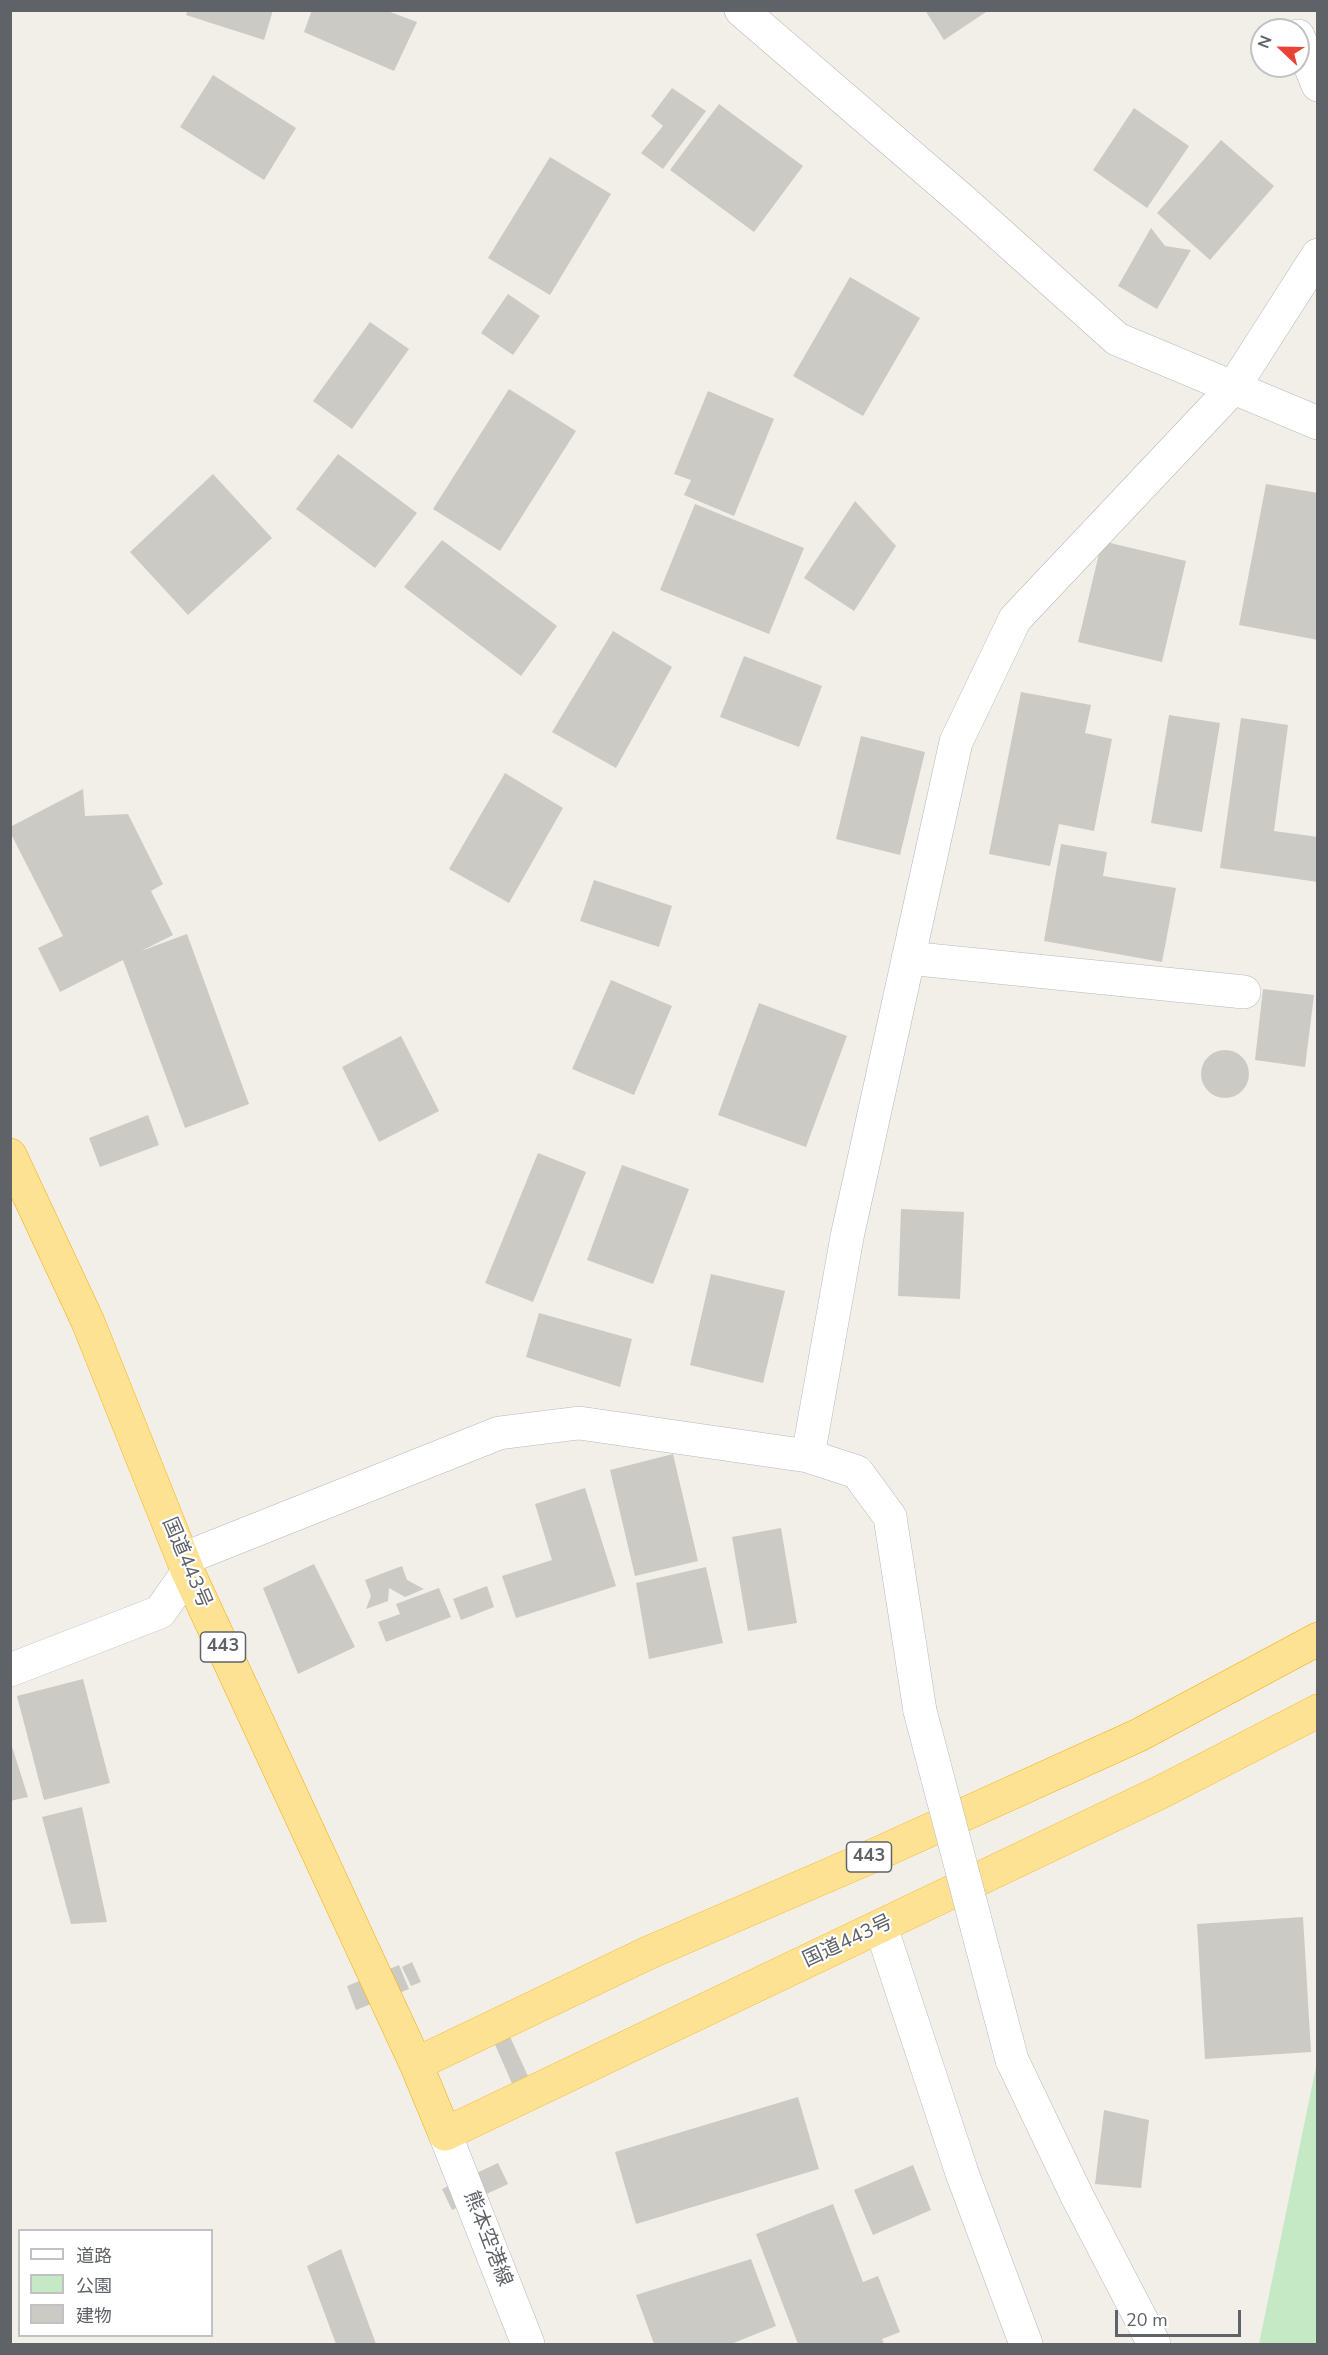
<!DOCTYPE html>
<html>
<head>
<meta charset="utf-8">
<style>
  body { margin:0 }
  #map { position:relative; width:1328px; height:2355px; overflow:hidden; background:#f1efe8; font-family:"Nunito Sans","Noto Sans JP",sans-serif }
  canvas { display:block }
  .frame { position:absolute; inset:0; border:12px solid #5f6368; pointer-events:none }
  .legend { position:absolute; left:18px; top:2229px; width:195px; height:108px; box-sizing:border-box; background:#fff; border:2px solid #bfc1c3; margin:0; padding:8px 10px; list-style:none; font-size:18px; color:#5f6368 }
  .legend li { display:flex; align-items:center; gap:12px; height:30px }
  .legend b { width:30px; border:2px solid #bfc1c3 }
  .north { position:absolute; left:1250px; top:18px; width:60px; height:60px; box-sizing:border-box; background:#fff; border:2px solid #bfc1c3; border-radius:50%; rotate:292deg; font-size:16px; font-weight:700; line-height:24px; text-align:center; color:#5f6368 }
  .north::after { content:''; display:block; margin:auto; width:21px; height:27px; background:#ea4335; clip-path:polygon(50% 0,100% 100%,50% 72%,0 100%) }
  .scale { position:absolute; left:1115px; top:2310px; width:126px; height:27px; box-sizing:border-box; border:3px solid #5f6368; border-top:0; padding-left:8px; font-size:18px; line-height:21px; white-space:nowrap; color:#5f6368; -webkit-text-stroke:4px #fff; paint-order:stroke }
</style>
</head>
<body>
<div id="map">
<canvas width="1328" height="2355"></canvas>
<div class="frame"></div>
<ul class="legend">
<li><b style="height:8px;background:#fff"></b>道路</li>
<li><b style="height:16px;background:#c5e8c5"></b>公園</li>
<li><b style="height:16px;background:#cccac5"></b>建物</li>
</ul>
<div class="north">N</div>
<div class="scale">20 m</div>
</div>
<script>
const g = document.querySelector('canvas').getContext('2d');
g.lineJoin = 'round';
function fill(path, color) { g.fillStyle = color; g.fill(path, 'evenodd'); }
function trace(path, color, width, dash) { g.strokeStyle = color; g.lineWidth = width; g.lineCap = dash ? 'butt' : 'round'; g.setLineDash(dash || []); g.stroke(path); }
function drawText(font, color, halo, rows, align = 'center') {
  g.font = font + ' "Nunito Sans","Noto Sans JP",sans-serif'; g.lineWidth = 4.5; g.setLineDash([]); g.textBaseline = 'middle'; g.strokeStyle = halo; g.fillStyle = color; for (const [text, x, y, turn = 0] of rows) {
    g.save(); g.translate(x, y); g.rotate((+turn || 0) * Math.PI / 180); g.textAlign = isNaN(turn) ? turn : align; if (halo) g.strokeText(text, 0, 0); g.fillText(text, 0, 0); g.restore();
  }
}
fill(new Path2D(`
  M 1317,2062 L 1317,2344 L 1259,2344 Z`), '#c5e8c5');
fill(new Path2D(`
  M 188,10 L 273,10 L 264,40 L 186,15 Z
  M 312,10 L 385,10 L 417,22 L 394,71 L 304,32 Z
  M 925,10 L 989,10 L 944,40 Z
  M 213,75 L 296,128 L 264,180 L 180,127 Z
  M 672,88 L 706,111 L 663,169 L 641,153 L 663,126 L 651,116 Z
  M 719,104 L 803,166 L 754,232 L 670,170 Z
  M 1134,108 L 1189,146 L 1147,208 L 1093,170 Z
  M 1221,140 L 1274,186 L 1210,260 L 1157,213 Z
  M 550,157 L 611,194 L 550,295 L 488,258 Z
  M 1151,228 L 1165,246 L 1191,250 L 1157,309 L 1118,286 Z
  M 850,277 L 920,318 L 863,416 L 793,376 Z
  M 508,294 L 540,316 L 513,355 L 481,333 Z
  M 370,322 L 409,349 L 352,429 L 313,401 Z
  M 509,389 L 576,431 L 500,551 L 433,509 Z
  M 708,391 L 774,419 L 734,516 L 684,495 L 691,480 L 674,474 Z
  M 338,454 L 417,513 L 375,568 L 296,509 Z
  M 213,474 L 272,538 L 188,615 L 130,552 Z
  M 1266,484 L 1318,493 L 1318,640 L 1239,625 Z
  M 855,501 L 896,546 L 854,611 L 804,578 Z
  M 695,504 L 804,548 L 769,634 L 660,590 Z
  M 442,540 L 557,626 L 521,676 L 404,587 Z
  M 1102,541 L 1186,561 L 1162,662 L 1078,642 Z
  M 613,631 L 672,667 L 616,768 L 552,732 Z
  M 744,656 L 822,686 L 799,747 L 720,717 Z
  M 1021,692 L 1091,705 L 1085,733 L 1112,739 L 1094,831 L 1059,824 L 1050,866 L 989,854 Z
  M 1169,715 L 1220,723 L 1202,832 L 1151,823 Z
  M 1241,718 L 1288,725 L 1274,831 L 1318,837 L 1318,882 L 1220,868 Z
  M 861,736 L 925,752 L 900,855 L 836,839 Z
  M 505,773 L 563,808 L 509,903 L 449,869 Z
  M 83,789 L 85,816 L 128,814 L 163,884 L 151,891 L 173,935 L 141,951 L 187,934 L 249,1104 L 185,1128 L 123,960 L 60,992 L 38,948 L 63,936 L 10,832 L 10,827 Z
  M 1061,844 L 1107,852 L 1103,876 L 1176,888 L 1162,962 L 1044,941 Z
  M 594,880 L 672,906 L 659,947 L 580,921 Z
  M 611,980 L 672,1006 L 634,1095 L 572,1069 Z
  M 1263,989 L 1314,995 L 1305,1067 L 1255,1060 Z
  M 759,1003 L 847,1036 L 806,1147 L 718,1115 Z
  M 401,1036 L 439,1111 L 379,1142 L 342,1067 Z
  M1201 1074a24 24 0 1 1 48 0a24 24 0 1 1-48 0Z
  M 148,1115 L 159,1145 L 100,1167 L 89,1138 Z
  M 538,1153 L 586,1172 L 533,1302 L 485,1283 Z
  M 622,1165 L 689,1189 L 653,1284 L 587,1260 Z
  M 901,1209 L 964,1212 L 960,1299 L 898,1296 Z
  M 711,1274 L 785,1291 L 763,1383 L 690,1365 Z
  M 539,1313 L 632,1339 L 620,1387 L 526,1357 Z
  M 673,1454 L 698,1561 L 635,1576 L 610,1470 Z
  M 585,1488 L 616,1586 L 516,1618 L 502,1576 L 552,1560 L 535,1504 Z
  M 781,1528 L 797,1623 L 748,1631 L 732,1537 Z
  M 314,1564 L 355,1647 L 298,1674 L 263,1588 Z
  M 402,1566 L 407,1580 L 424,1589 L 405,1597 L 389,1588 L 388,1601 L 366,1609 L 371,1596 L 365,1580 Z
  M 706,1567 L 723,1643 L 649,1659 L 636,1583 Z
  M 487,1586 L 494,1607 L 461,1620 L 453,1599 Z
  M 439,1588 L 451,1617 L 386,1642 L 378,1622 L 400,1614 L 396,1604 Z
  M 83,1679 L 110,1783 L 44,1800 L 17,1696 Z
  M 10,1740 L 28,1797 L 10,1801 Z
  M 82,1807 L 107,1922 L 71,1924 L 42,1817 Z
  M 1303,1917 L 1311,2052 L 1205,2059 L 1197,1924 Z
  M 412,1962 L 421,1982 L 411,1986 L 402,1967 Z
  M 399,1965 L 409,1989 L 356,2010 L 347,1986 Z
  M 501,2017 L 533,2087 L 517,2095 L 486,2024 Z
  M 798,2097 L 819,2169 L 636,2224 L 615,2152 Z
  M 1104,2110 L 1149,2120 L 1141,2188 L 1095,2184 Z
  M 498,2163 L 508,2184 L 452,2210 L 442,2189 Z
  M 913,2165 L 931,2210 L 873,2235 L 854,2190 Z
  M 833,2204 L 863,2282 L 878,2276 L 900,2332 L 882,2339 L 884,2344 L 798,2344 L 756,2234 Z
  M 341,2249 L 376,2344 L 336,2344 L 307,2266 Z
  M 751,2259 L 776,2326 L 731,2344 L 654,2344 L 636,2295 Z`), '#cccac5');
const street = new Path2D(`
  M 741,10 L 963,201 L 1117,339 L 1318,423
  M 1298,36 L 1318,85
  M 908,958 L 1244,992
  M 808,1456 L 847,1237 L 956,742 L 1015,619 L 1233,388 L 1318,255
  M 183,1559 L 499,1433 L 579,1423 L 808,1456 L 857,1472 L 890,1517 L 920,1711
  M 10,1670 L 160,1612 L 188,1572
  M 881,1927 L 962,2173 L 1026,2344
  M 1012,2060 L 1077,2196 L 1154,2344`);
const secondary = new Path2D(`
  M 445,2134 L 528,2344`);
const highway = new Path2D(`
  M 10,1155 L 88,1322 L 188,1572 L 416,2064 L 445,2134 L 1163,1791 L 1318,1711
  M 416,2064 L 648,1953 L 868,1858 L 1139,1735 L 1318,1639`);
trace(street, '#b5b8bc', 34);
trace(secondary, '#b6babf', 34);
trace(highway, '#f9ab00', 34);
trace(street, '#fff', 33);
trace(secondary, '#fff', 33);
trace(highway, '#fde293', 33);
const streetBridge = new Path2D(`
  M 920,1711 L 1012,2060`);
trace(streetBridge, '#b5b8bc', 34, []);
trace(streetBridge, '#fff', 33);
for (const [x, y, w] of [
  [223,1647,45],
  [869,1857,45]
]) { const box = new Path2D(); box.roundRect(x - w / 2, y - 15, w, 30, 4.5); g.fillStyle = '#fff'; g.fill(box); trace(box, '#5f6368', 1.5); }
drawText('bold 18px', '#5f6368', null, [
  ["443",223,1647],
  ["443",869,1857]
]);
drawText('20px', '#5f6368', '#fff', [
  ["国道443号",186,1563,67],
  ["国道443号",848,1942,-25],
  ["熊本空港線",487,2239,69]
]);
</script>
</body>
</html>
